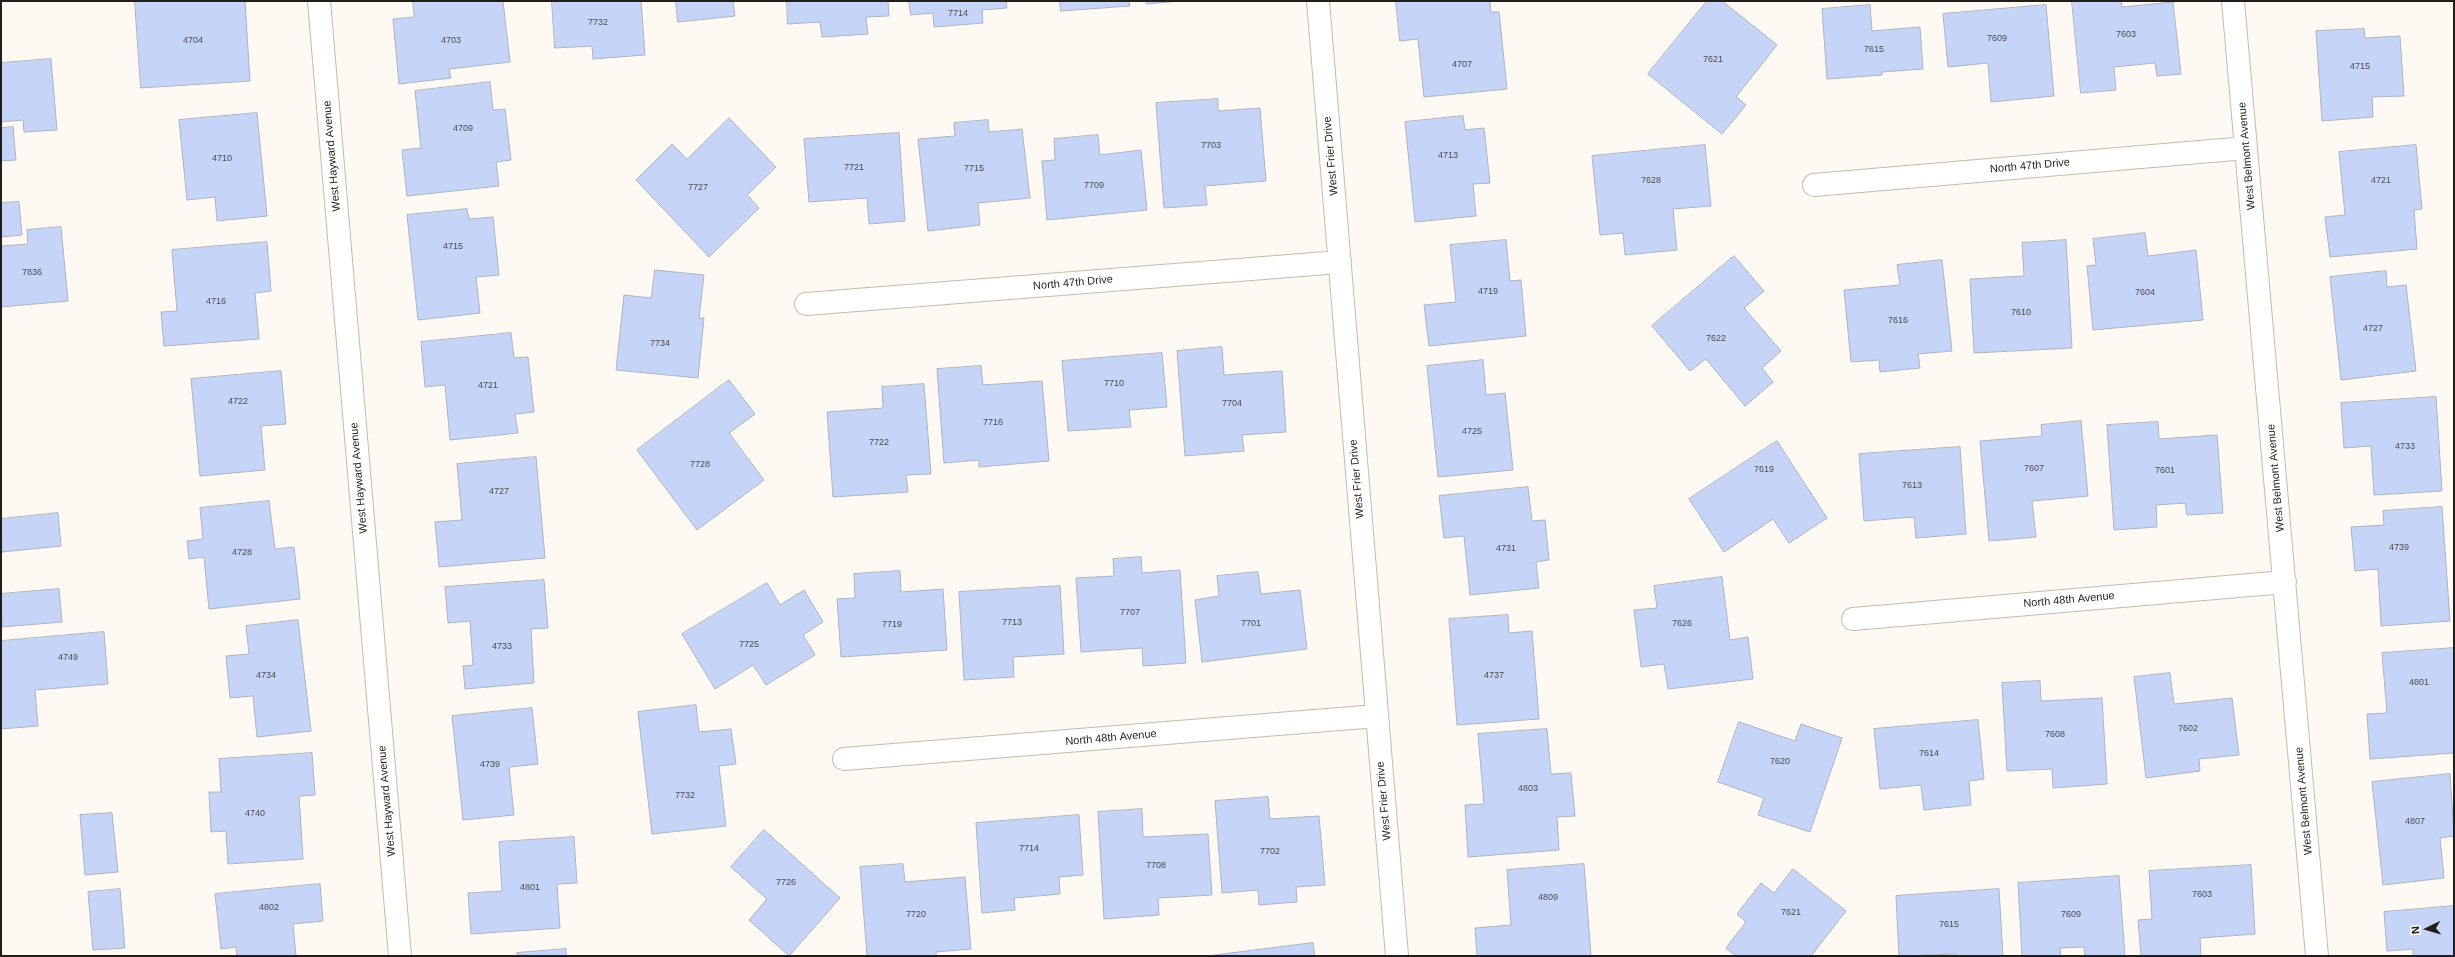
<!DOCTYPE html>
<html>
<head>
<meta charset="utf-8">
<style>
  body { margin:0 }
  #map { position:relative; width:2455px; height:957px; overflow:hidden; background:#fef9f2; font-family:Arial,sans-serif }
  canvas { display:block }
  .frame { position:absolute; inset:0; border:2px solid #231f18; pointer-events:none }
  .north { position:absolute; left:2407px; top:909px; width:40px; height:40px; -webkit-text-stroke:3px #fff; paint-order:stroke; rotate:265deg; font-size:11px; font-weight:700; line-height:16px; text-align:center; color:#231f18 }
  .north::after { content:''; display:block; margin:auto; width:14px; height:18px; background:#231f18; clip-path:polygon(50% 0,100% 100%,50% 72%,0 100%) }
</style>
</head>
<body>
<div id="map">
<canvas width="2455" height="957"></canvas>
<div class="frame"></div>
<div class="north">N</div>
</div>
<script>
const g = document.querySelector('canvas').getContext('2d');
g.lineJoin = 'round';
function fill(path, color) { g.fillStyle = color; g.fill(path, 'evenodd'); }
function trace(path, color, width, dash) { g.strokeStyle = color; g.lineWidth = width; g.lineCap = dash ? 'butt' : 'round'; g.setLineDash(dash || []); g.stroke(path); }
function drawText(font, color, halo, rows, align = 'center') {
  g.font = font + ' Arial,sans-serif'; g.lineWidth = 3; g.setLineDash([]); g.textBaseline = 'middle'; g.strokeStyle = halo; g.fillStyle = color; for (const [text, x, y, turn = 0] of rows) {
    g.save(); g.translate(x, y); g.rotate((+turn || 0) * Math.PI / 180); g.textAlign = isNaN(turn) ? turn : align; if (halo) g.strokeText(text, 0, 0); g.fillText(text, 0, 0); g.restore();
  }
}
const building = new Path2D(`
  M 135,1 L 245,1 L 250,81 L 141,88 Z
  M 413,1 L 503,1 L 510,62 L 449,69 L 451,78 L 399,84 L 393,19 L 414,17 Z
  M 552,1 L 641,1 L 645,55 L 593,59 L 592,46 L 555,48 Z
  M 676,1 L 733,1 L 735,16 L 678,22 Z
  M 787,1 L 888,1 L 889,16 L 866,17 L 868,34 L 822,37 L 820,22 L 788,24 Z
  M 909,1 L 1006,1 L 1007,8 L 982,10 L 983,23 L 934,27 L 933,13 L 911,15 Z
  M 1060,1 L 1129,1 L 1130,6 L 1061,11 Z
  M 1146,1 L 1180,1 L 1147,4 Z
  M 1396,1 L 1490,1 L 1491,12 L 1499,12 L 1507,89 L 1424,97 L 1418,39 L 1400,41 Z
  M 1707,1 L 1722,1 L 1777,45 L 1736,97 L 1746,105 L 1722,134 L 1648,74 Z
  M 2072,1 L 2121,1 L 2122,7 L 2173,2 L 2181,74 L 2157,76 L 2155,63 L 2114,67 L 2116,90 L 2081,93 Z
  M 1870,5 L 1872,31 L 1920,27 L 1923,69 L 1882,72 L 1882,75 L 1827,79 L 1822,9 Z
  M 2046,5 L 2054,96 L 1991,102 L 1988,63 L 1948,67 L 1943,14 Z
  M 2364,29 L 2365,38 L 2400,36 L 2404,96 L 2372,97 L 2373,117 L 2322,121 L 2316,31 Z
  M 51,59 L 57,130 L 24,132 L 23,120 L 1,122 L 1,63 Z
  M 490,82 L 493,110 L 505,109 L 511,160 L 496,162 L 499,186 L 407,196 L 402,150 L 421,148 L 415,91 Z
  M 1218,99 L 1218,111 L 1260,108 L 1266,181 L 1205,186 L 1207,205 L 1164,208 L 1156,103 Z
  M 257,113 L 267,216 L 217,221 L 215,197 L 187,200 L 179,120 Z
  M 1463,116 L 1465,130 L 1484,128 L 1490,183 L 1473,184 L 1476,216 L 1415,222 L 1405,122 Z
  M 729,118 L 776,167 L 747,195 L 759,208 L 709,257 L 636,180 L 672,144 L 687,159 Z
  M 988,120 L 989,132 L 1022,129 L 1030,198 L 978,203 L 980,225 L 928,231 L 918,139 L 955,136 L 954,123 Z
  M 13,127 L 16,160 L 1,161 L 1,128 Z
  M 899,133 L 905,221 L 869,224 L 867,198 L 809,202 L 804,139 Z
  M 1098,135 L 1100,155 L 1141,150 L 1147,210 L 1047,220 L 1042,161 L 1055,160 L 1054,139 Z
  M 1705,145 L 1711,206 L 1673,209 L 1677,250 L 1625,255 L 1623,233 L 1600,235 L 1592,156 Z
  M 2416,145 L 2422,209 L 2414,210 L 2417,249 L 2330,257 L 2325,217 L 2345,215 L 2339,152 Z
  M 19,202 L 22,235 L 1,237 L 1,203 Z
  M 467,209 L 469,219 L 493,217 L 499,275 L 476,277 L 480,313 L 418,320 L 407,215 Z
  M 61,227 L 68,301 L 1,307 L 1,246 L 28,244 L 27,230 Z
  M 2145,233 L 2148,256 L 2196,250 L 2203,320 L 2093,330 L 2087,266 L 2096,265 L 2093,239 Z
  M 1506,240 L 1510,281 L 1521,280 L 1526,336 L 1429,346 L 1424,305 L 1456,302 L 1450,245 Z
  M 2066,240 L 2072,348 L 1974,353 L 1970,279 L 2024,276 L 2022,243 Z
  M 267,242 L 271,291 L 255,293 L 259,339 L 164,346 L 161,312 L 177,311 L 172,250 Z
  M 1734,256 L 1764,291 L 1744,308 L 1781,351 L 1762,368 L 1773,382 L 1745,406 L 1706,359 L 1690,371 L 1652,326 Z
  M 1942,260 L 1952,351 L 1918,354 L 1920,368 L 1880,372 L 1879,360 L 1851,362 L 1844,290 L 1900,285 L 1897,265 Z
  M 655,270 L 704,275 L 699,318 L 704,318 L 698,378 L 616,370 L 624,295 L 651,298 Z
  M 2386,271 L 2387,287 L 2406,285 L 2416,371 L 2341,380 L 2330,277 Z
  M 511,333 L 514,358 L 528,357 L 534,412 L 515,414 L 518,433 L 450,440 L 445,385 L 425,387 L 421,342 Z
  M 1222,347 L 1224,375 L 1282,371 L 1286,432 L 1242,435 L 1244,451 L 1185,456 L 1177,351 Z
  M 1162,353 L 1167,407 L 1129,410 L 1131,427 L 1068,431 L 1062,361 Z
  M 1483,360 L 1486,395 L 1505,393 L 1513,470 L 1438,477 L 1427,366 Z
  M 981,366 L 983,385 L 1042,381 L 1049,461 L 979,467 L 979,460 L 944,463 L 937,369 Z
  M 281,371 L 286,424 L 261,426 L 265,470 L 200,476 L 191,379 Z
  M 729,380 L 755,414 L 729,433 L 764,480 L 697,530 L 637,450 Z
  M 924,384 L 931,474 L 906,475 L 908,492 L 833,497 L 827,412 L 883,408 L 882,387 Z
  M 2436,397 L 2442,491 L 2374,495 L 2371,446 L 2344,448 L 2341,403 Z
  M 2081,421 L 2088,496 L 2032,501 L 2036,537 L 1989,541 L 1980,441 L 2042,436 L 2041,425 Z
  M 2158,422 L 2159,439 L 2217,435 L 2223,513 L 2187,515 L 2185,503 L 2156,505 L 2157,527 L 2114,530 L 2107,425 Z
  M 1777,441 L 1827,518 L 1789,543 L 1773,519 L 1724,552 L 1689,499 Z
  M 1960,447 L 1966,534 L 1916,538 L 1914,517 L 1864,521 L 1859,454 Z
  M 536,457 L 545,558 L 439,567 L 435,522 L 462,520 L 457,464 Z
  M 1528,487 L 1532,521 L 1545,520 L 1549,560 L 1536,562 L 1539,588 L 1470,595 L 1464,536 L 1444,538 L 1439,496 Z
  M 269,501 L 275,549 L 294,547 L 300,599 L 209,609 L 204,557 L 189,559 L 187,541 L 203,539 L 200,508 Z
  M 2442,507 L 2450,621 L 2381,626 L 2378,569 L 2355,571 L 2351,527 L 2384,525 L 2383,511 Z
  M 58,513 L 61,546 L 2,552 L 1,519 Z
  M 1141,557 L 1142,573 L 1180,570 L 1186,663 L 1143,666 L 1142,648 L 1081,652 L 1076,578 L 1114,576 L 1113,559 Z
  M 900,571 L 901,592 L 943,589 L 947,650 L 841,657 L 837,599 L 855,598 L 854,574 Z
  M 1258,572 L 1261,594 L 1300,590 L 1307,649 L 1202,662 L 1195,600 L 1219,596 L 1217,576 Z
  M 1722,577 L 1730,640 L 1748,637 L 1753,679 L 1668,689 L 1664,664 L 1641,667 L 1634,610 L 1657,608 L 1654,586 Z
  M 544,580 L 548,628 L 531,629 L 534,683 L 465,689 L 463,666 L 473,665 L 470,621 L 448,623 L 445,587 Z
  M 767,583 L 780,605 L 804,590 L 823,622 L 803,635 L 815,655 L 766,685 L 753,665 L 715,689 L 682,634 Z
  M 1060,586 L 1064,654 L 1013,657 L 1014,677 L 964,680 L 959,592 Z
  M 59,589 L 62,622 L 2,627 L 1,594 Z
  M 1508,615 L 1509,633 L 1532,631 L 1539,719 L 1457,725 L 1449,619 Z
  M 298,620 L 311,731 L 257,737 L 253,696 L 230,698 L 226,656 L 249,654 L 246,626 Z
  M 104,632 L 108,684 L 35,690 L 38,726 L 1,729 L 1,641 Z
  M 2454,648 L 2454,753 L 2370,759 L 2367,714 L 2387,713 L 2382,653 Z
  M 2170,673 L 2174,704 L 2232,698 L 2239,755 L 2199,759 L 2200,771 L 2146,778 L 2134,677 Z
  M 2040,681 L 2041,701 L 2102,698 L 2107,784 L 2053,788 L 2052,769 L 2007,771 L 2002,683 Z
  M 696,705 L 699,732 L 731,729 L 736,764 L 719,766 L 726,826 L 652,834 L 638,712 Z
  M 532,708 L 538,764 L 509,767 L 514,815 L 463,820 L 452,716 Z
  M 1978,720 L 1984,779 L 1969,781 L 1971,805 L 1924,810 L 1921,785 L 1880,789 L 1874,729 Z
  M 1739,722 L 1795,741 L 1801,724 L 1842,738 L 1810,832 L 1758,815 L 1764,798 L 1718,782 Z
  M 1547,729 L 1551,774 L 1571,773 L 1575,816 L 1557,817 L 1559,850 L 1468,857 L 1465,805 L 1484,804 L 1478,734 Z
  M 312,753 L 315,795 L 299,796 L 303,859 L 228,864 L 226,831 L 211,832 L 209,792 L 221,792 L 219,759 Z
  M 2450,774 L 2454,836 L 2440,838 L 2444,878 L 2383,885 L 2372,782 Z
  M 1268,797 L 1270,819 L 1319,816 L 1325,885 L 1296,887 L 1297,902 L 1259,905 L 1258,890 L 1222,893 L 1215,801 Z
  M 1142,809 L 1143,837 L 1208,834 L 1212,895 L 1158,898 L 1159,915 L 1104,919 L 1098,812 Z
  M 112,813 L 118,872 L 85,875 L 80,815 Z
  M 1079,815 L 1083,875 L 1059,877 L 1060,894 L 1014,898 L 1015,910 L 982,913 L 976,823 Z
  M 764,830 L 840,898 L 789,956 L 749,920 L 767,899 L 731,867 Z
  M 574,837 L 577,883 L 557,884 L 560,928 L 471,934 L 468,893 L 502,891 L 499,842 Z
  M 903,864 L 905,882 L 965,877 L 971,949 L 936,952 L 936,956 L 867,956 L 860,867 Z
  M 1584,864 L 1591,956 L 1477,956 L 1475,928 L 1511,925 L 1507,870 Z
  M 2251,865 L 2255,934 L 2200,938 L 2201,956 L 2141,956 L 2138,920 L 2152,919 L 2149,871 Z
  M 1793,869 L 1846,911 L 1811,956 L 1736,956 L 1726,948 L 1746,922 L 1737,914 L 1761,883 L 1774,893 Z
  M 2119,876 L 2125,956 L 2085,956 L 2084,947 L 2060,948 L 2061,956 L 2022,956 L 2018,883 Z
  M 320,884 L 323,921 L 293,924 L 296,956 L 237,956 L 236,947 L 221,949 L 215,894 Z
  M 120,889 L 125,948 L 93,950 L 88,892 Z
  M 1999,889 L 2003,956 L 1956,956 L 1956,954 L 1899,956 L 1896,896 Z
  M 2454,906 L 2454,956 L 2413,956 L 2413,949 L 2387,951 L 2384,912 Z
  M 1313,943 L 1315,956 L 1207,956 Z
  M 566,949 L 566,956 L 517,956 L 517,953 Z`);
fill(building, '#c6d5f7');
trace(building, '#abb3c5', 1);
const street = new Path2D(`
  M 319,1 L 400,956
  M 1318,1 L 1397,956
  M 2233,1 L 2317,956
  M 1814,185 L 2246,148
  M 806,304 L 1340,262
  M 1853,619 L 2285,582
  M 844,759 L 1377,716`);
trace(street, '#c5bba9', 24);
trace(street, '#fff', 22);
drawText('9px', '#4c4c50', null, [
  ["7714",958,14],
  ["7732",598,23],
  ["7603",2126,35],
  ["7609",1997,39],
  ["4704",193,41],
  ["4703",451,41],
  ["7615",1874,50],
  ["7621",1713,60],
  ["4707",1462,65],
  ["4715",2360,67],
  ["4709",463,129],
  ["7703",1211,146],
  ["4713",1448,156],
  ["4710",222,159],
  ["7721",854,168],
  ["7715",974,169],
  ["7628",1651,181],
  ["4721",2381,181],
  ["7709",1094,186],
  ["7727",698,188],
  ["4715",453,247],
  ["7836",32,273],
  ["4719",1488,292],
  ["7604",2145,293],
  ["4716",216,302],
  ["7610",2021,313],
  ["7616",1898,321],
  ["4727",2373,329],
  ["7622",1716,339],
  ["7734",660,344],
  ["7710",1114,384],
  ["4721",488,386],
  ["4722",238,402],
  ["7704",1232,404],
  ["7716",993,423],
  ["4725",1472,432],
  ["7722",879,443],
  ["4733",2405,447],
  ["7728",700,465],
  ["7607",2034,469],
  ["7619",1764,470],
  ["7601",2165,471],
  ["7613",1912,486],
  ["4727",499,492],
  ["4739",2399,548],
  ["4731",1506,549],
  ["4728",242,553],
  ["7707",1130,613],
  ["7713",1012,623],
  ["7701",1251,624],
  ["7626",1682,624],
  ["7719",892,625],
  ["7725",749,645],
  ["4733",502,647],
  ["4749",68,658],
  ["4734",266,676],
  ["4737",1494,676],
  ["4801",2419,683],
  ["7602",2188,729],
  ["7608",2055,735],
  ["7614",1929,754],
  ["7620",1780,762],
  ["4739",490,765],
  ["4803",1528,789],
  ["7732",685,796],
  ["4740",255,814],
  ["4807",2415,822],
  ["7714",1029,849],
  ["7702",1270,852],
  ["7708",1156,866],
  ["7726",786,883],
  ["4801",530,888],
  ["7603",2202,895],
  ["4809",1548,898],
  ["4802",269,908],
  ["7621",1791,913],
  ["7720",916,915],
  ["7609",2071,915],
  ["7615",1949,925]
]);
drawText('11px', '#231f18', '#fff', [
  ["West Hayward Avenue",332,156,-95],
  ["West Frier Drive",1331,156,-95],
  ["West Belmont Avenue",2247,156,-95],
  ["North 47th Drive",2030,166,-5],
  ["North 47th Drive",1073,283,-5],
  ["West Hayward Avenue",359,478,-95],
  ["West Belmont Avenue",2276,478,-95],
  ["West Frier Drive",1357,479,-95],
  ["North 48th Avenue",2069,600,-5],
  ["North 48th Avenue",1111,738,-5],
  ["West Hayward Avenue",387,801,-95],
  ["West Frier Drive",1384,801,-95],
  ["West Belmont Avenue",2304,801,-95]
]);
</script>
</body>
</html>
